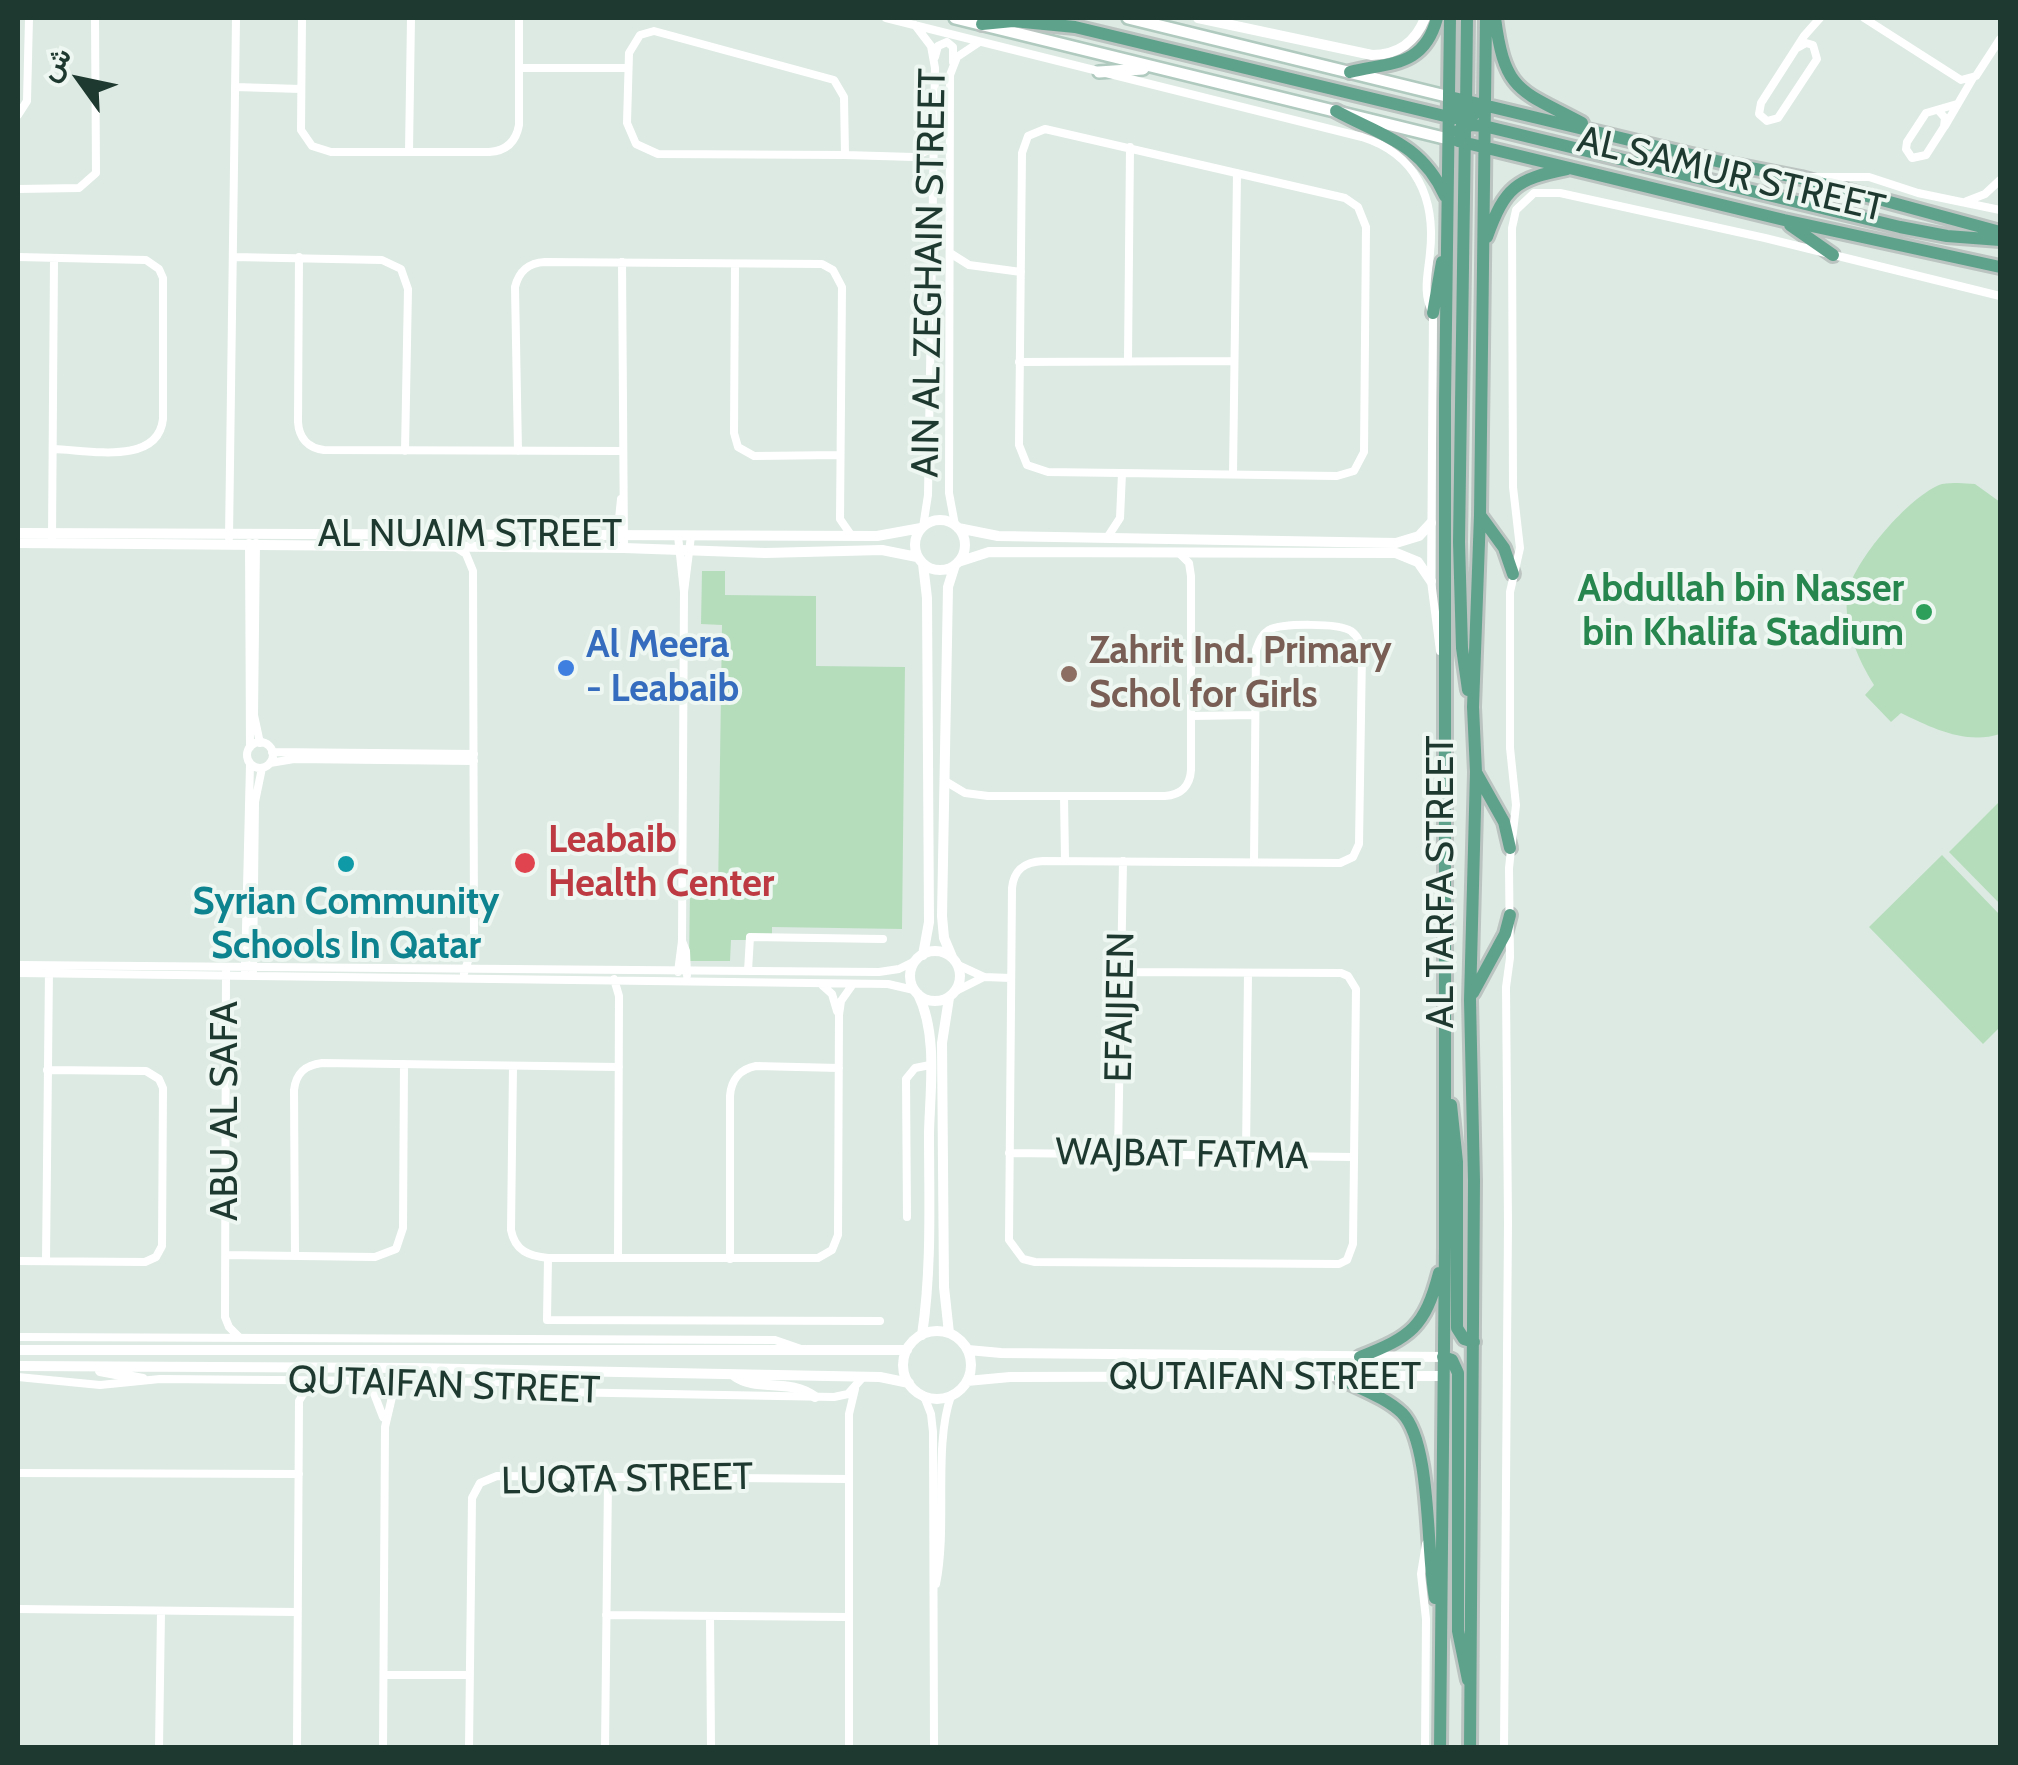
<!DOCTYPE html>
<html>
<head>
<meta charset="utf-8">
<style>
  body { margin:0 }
  #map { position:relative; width:2018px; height:1765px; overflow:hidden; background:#ddeae3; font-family:Cabin,Vazirmatn,sans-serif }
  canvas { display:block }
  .frame { position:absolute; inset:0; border:20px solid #1e3a30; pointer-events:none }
  .north { position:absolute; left:30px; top:30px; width:100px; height:100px; -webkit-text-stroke:8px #eef7f1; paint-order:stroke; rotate:303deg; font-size:28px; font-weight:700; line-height:40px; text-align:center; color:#1e3a30 }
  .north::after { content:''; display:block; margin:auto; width:35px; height:45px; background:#1e3a30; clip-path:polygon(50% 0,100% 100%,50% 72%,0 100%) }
</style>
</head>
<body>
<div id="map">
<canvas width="2018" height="1765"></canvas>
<div class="frame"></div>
<div class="north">ش</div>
</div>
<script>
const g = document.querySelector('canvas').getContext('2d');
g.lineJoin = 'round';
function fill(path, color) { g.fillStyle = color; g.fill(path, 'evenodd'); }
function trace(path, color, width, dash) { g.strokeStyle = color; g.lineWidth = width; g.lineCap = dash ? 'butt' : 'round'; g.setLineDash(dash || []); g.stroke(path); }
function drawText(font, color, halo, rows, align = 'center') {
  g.font = font + ' Cabin,sans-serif'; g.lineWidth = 8; g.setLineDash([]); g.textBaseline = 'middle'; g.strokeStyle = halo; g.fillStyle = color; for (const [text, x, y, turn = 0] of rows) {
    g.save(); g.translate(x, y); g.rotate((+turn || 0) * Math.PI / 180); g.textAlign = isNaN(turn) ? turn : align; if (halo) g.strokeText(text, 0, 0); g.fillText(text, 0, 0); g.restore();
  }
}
fill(new Path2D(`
  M 1958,483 L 1975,484 L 2000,502 L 2000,734 C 1966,745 1932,728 1901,713 L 1891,722 L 1865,695 L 1874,685 C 1858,659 1844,628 1847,596 C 1851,563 1911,494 1942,484 C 1947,483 1953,483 1958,483 Z
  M 702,571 L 725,571 L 725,595 L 816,596 L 816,666 L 905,667 L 902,929 L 772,927 L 772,940 L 731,940 L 730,961 L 689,961 L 690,893 L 718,893 L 722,625 L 701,624 Z
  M 2000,801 L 2000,904 L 1949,852 Z
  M 1942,855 L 2000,915 L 2000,1027 L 1983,1044 L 1869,927 Z`), '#b5ddbc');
const secondary = new Path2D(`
  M 955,18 L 1448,139
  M 1128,18 L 1450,97
  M 1099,72 L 1143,69`);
const primary = new Path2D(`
  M 1495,18 C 1505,94 1521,90 1582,123
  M 982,24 L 1013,21 L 1075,27 L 1453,118 L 1472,116 L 1484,106
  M 1350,72 C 1391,62 1424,67 1437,18
  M 1450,97 L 1725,163 L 1801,178 L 2000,232
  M 1451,99 L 1465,130 L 1459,542 L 1462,648 L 1468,690
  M 1466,110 L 1467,18
  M 1336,111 C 1382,136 1421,143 1445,196
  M 1458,131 L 1471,125 L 1484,126 L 1900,227 L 1947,236 L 2000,240
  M 1458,141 L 1784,220 L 2000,267
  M 1790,225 L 1833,255
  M 1487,237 C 1505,187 1516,179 1567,169
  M 1433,313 L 1442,262
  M 1480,515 L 1504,548 L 1513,574
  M 1477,774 L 1504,822 L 1510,848
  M 1473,993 L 1505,934 L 1510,915
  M 1451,1105 L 1457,1162 L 1457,1328 L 1464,1339 L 1474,1342
  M 1360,1357 C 1411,1337 1425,1327 1439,1273
  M 1443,1357 L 1452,1360 L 1458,1373 L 1458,1631 L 1468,1680
  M 1340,1378 C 1360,1389 1385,1397 1402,1413 C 1432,1443 1426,1553 1435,1598
  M 1440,1748 L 1445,1246 L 1445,401 L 1450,18
  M 1470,1748 L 1474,1181 L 1470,1000 L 1476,772 L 1473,707 L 1480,515 L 1486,18`);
trace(secondary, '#b0cabf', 16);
trace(primary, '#bcc4c1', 18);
trace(new Path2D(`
  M 302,18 L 301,130 L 312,146 L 331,152 L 489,152 C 506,151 516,142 519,125 L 519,18
  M 886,18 L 1362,137 C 1416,154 1436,198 1430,253 C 1428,275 1422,293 1433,313 L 1431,581 L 1440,651
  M 1864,18 L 1961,80 L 1976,76 L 2000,39
  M 915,25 L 931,46 L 935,68 L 928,495 L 923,527
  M 654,31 L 834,80 L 844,97 L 845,155 L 658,154 L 636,144 L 627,123 L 629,53 L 640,35 Z
  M 1797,48 L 1806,43 L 1813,45 L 1817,59 L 1778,118 L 1767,121 L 1759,114 L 1761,103 L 1804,36 L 1820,18
  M 935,57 L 938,46 L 947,42 L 953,47 L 953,62
  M 519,68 L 628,68
  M 235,87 L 301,89
  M 1939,111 L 1945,118 L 1944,127 L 1926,155 L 1912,158 L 1906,149 L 1907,142 L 1926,113 L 1957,104
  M 18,115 L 27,101 L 29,18
  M 1945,126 L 1973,78
  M 1045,129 L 1345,198 L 1358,207 L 1366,227 L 1364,452 L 1354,471 L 1337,476 L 1048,472 L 1027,465 L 1019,445 L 1022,153 L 1028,136 Z
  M 409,152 L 411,18
  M 845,155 L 914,157 L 933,148
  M 1810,177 L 1869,177 L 1918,193 L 2000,210
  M 18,189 L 79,188 L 96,173 L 95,18
  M 1967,201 L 1985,194 L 2000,180
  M 950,253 L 969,265 L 1021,272
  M 18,257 L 146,260 L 159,269 L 163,278 L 163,419 C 158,466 88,450 54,449
  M 233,257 L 382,260 L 401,269 L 408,289 L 405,451
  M 299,257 L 298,422 C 299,438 308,448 324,450 L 622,451
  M 622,262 L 624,548
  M 735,264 L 734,433 L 738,447 L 754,456 L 840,455
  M 1128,360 L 1130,147
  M 1019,362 L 1234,361
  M 518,451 L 515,287 C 519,271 528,263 545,262 L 822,264 L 833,270 L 842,287 L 840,519 L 851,535
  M 1233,474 L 1237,173
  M 955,525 L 949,493 L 950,75 L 957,57 L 978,43
  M 678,536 L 684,592
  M 52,538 L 54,258
  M 229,538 L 236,18
  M 1107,538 L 1120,518 L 1122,473
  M 617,539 L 621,499
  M 249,543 L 250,747
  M 256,543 L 254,715 L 260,743
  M 455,547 L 466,554 L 473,571 L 474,943 L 464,973
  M 1191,716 L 1255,715
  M247 755a13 13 0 1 1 26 0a13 13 0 1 1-26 0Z
  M 272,752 L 474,754
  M 270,763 L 294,759 L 474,761
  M 945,781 L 965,793 L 988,796 L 1165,796 C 1181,795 1190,786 1191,770 L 1191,576 L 1189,563 L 1180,554
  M 1064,796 L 1065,860
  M 682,941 L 686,951 L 687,975
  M 18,965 L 879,972 L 899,969 L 917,960
  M 958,965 L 984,977 L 1011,978
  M 245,970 L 250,764
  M 226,971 L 225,1317 L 229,1327 L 239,1337
  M 253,971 L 255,802 L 262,768
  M 748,971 L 750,937 L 883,939
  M 678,972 L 682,941 L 684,592 L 691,536
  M 1122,972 L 1341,973 L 1348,976 L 1356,989 L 1353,1244 L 1347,1260 L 1339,1264 L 1035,1262 L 1023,1259 L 1009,1240 L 1012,888 C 1014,869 1025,862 1043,861 L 1340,863 L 1353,857 L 1359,844 L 1362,653 C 1360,643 1359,637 1351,631 C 1339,623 1282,623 1269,630 C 1261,635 1259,642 1256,650 L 1254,862
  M 18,973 L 888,984 L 914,990
  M 614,979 L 619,996 L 618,1258
  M 822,985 L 832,994 L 837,1011
  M 956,991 L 984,977
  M 513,1067 L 511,1230 C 515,1251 529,1256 548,1258 L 818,1258 L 832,1250 L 838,1235 L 839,1015 L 841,1001 L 853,984
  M 1009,1153 L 1354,1157
  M 1118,1153 L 1123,861
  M 1246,1155 L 1248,973
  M 907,1217 L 906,1079 L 915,1068 L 930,1065
  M 226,1255 L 375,1257 L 396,1249 L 403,1228 L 404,1064
  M 295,1255 L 294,1090 C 296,1073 305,1065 322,1063 L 619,1067
  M 548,1258 L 547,1320 L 880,1321
  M 730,1259 L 730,1096 C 731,1080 740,1069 756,1066 L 839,1068
  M 18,1261 L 145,1262 L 156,1257 L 162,1246 L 163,1088 L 159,1079 L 146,1071 L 47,1070
  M 46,1261 L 49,969
  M 18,1337 L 775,1340 L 801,1349
  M 18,1377 L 100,1385 L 160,1379 L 499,1382 L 557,1392 L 834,1397 L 848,1394 L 863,1377
  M 358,1382 L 373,1391 L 383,1417
  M 924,1396 L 931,1414 L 933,1432 L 934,1748
  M 18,1473 L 299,1474
  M 849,1479 L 849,1414 L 855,1389
  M 936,1584 C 948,1526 933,1447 951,1396
  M 18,1609 L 296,1612
  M 606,1615 L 849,1617
  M 710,1616 L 711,1748
  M 384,1675 L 469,1675
  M 159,1748 L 161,1612
  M 297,1748 L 299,1401 L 311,1381
  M 383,1748 L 385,1427 L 392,1397 L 412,1368
  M 469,1748 L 472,1498 L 480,1483 L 497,1476 L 849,1479 L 849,1748
  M 605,1748 L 608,1479
  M 1425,1748 L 1426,1619 L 1421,1574 L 1426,1544
  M 1504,1748 L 1508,1223 L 1506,987 L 1510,958 L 1509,868 L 1516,805 L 1510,748 L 1510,592 L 1520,548 L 1513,487 L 1512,228 L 1516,210 L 1534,193 L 1560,193 L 1765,238 L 2000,296`), '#fff', 8);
trace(new Path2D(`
  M 1198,18 L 1372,55 C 1398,55 1416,41 1425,18
  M915 545a25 25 0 1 1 50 0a25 25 0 1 1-50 0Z
  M 958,528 L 998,536 L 1396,543 L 1419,536 L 1431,523
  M 18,533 L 877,536 L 921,528
  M 18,543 L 624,548 L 765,553 L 882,550 L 917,557
  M 958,562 L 989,552 L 1396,553 L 1418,562 L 1431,581
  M910 976a25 25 0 1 1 50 0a25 25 0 1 1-50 0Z
  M 923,955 L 929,922 L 927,598 L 923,564
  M 952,957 L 944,938 L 942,916 L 948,587 L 955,565
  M 918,994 C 938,1034 930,1090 929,1133 C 929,1200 932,1268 922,1335
  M 949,998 L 942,1043 L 944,1287 L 949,1333
  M903 1365a34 34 0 1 1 68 0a34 34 0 1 1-68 0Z
  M 18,1350 L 907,1350
  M 968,1350 L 1001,1353 L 1443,1357
  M 18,1366 L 412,1368 L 880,1377 L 909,1383
  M 100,1371 L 143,1379
  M 733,1375 C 757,1393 789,1377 815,1397
  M 967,1381 L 1010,1377 L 1443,1376
  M 536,1389 L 566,1372`), '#fff', 10);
trace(secondary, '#fff', 11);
trace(primary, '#5fa28c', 12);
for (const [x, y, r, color] of [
  [1924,612,10,"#2e9e5b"],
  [566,668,10,"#3f7fe0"],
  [1069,674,10,"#8d6e63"],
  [525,863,12,"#e0444e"],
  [346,864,10,"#0f9aa8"]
]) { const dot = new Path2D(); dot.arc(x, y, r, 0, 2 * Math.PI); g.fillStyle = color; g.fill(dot); trace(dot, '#eef7f1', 4); }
drawText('38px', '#1e3a30', '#eef7f1', [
  ["AL SAMUR STREET",1731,175,13],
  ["AIN AL ZEGHAIN STREET",930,273,-89],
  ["AL NUAIM STREET",470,535],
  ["AL TARFA STREET",1442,882,-90],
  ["EFAIJEEN",1121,1007,-89],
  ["ABU AL SAFA",226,1111,-90],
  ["WAJBAT FATMA",1182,1155,1],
  ["QUTAIFAN STREET",1265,1378],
  ["QUTAIFAN STREET",444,1386,2],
  ["LUQTA STREET",627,1480,-1]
]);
drawText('bold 38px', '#27864d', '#eef7f1', [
  ["Abdullah bin Nasser",1904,590],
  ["bin Khalifa Stadium",1904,634]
], 'right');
drawText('bold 38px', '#366cbe', '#eef7f1', [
  ["Al Meera",586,646],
  ["- Leabaib",586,690]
], 'left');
drawText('bold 38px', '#785e54', '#eef7f1', [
  ["Zahrit Ind. Primary",1089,652],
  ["Schol for Girls",1089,696]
], 'left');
drawText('bold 38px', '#be3a42', '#eef7f1', [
  ["Leabaib",548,841],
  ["Health Center",548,885]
], 'left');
drawText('bold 38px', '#0d838f', '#eef7f1', [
  ["Syrian Community",346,903],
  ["Schools In Qatar",346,947]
]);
</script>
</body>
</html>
